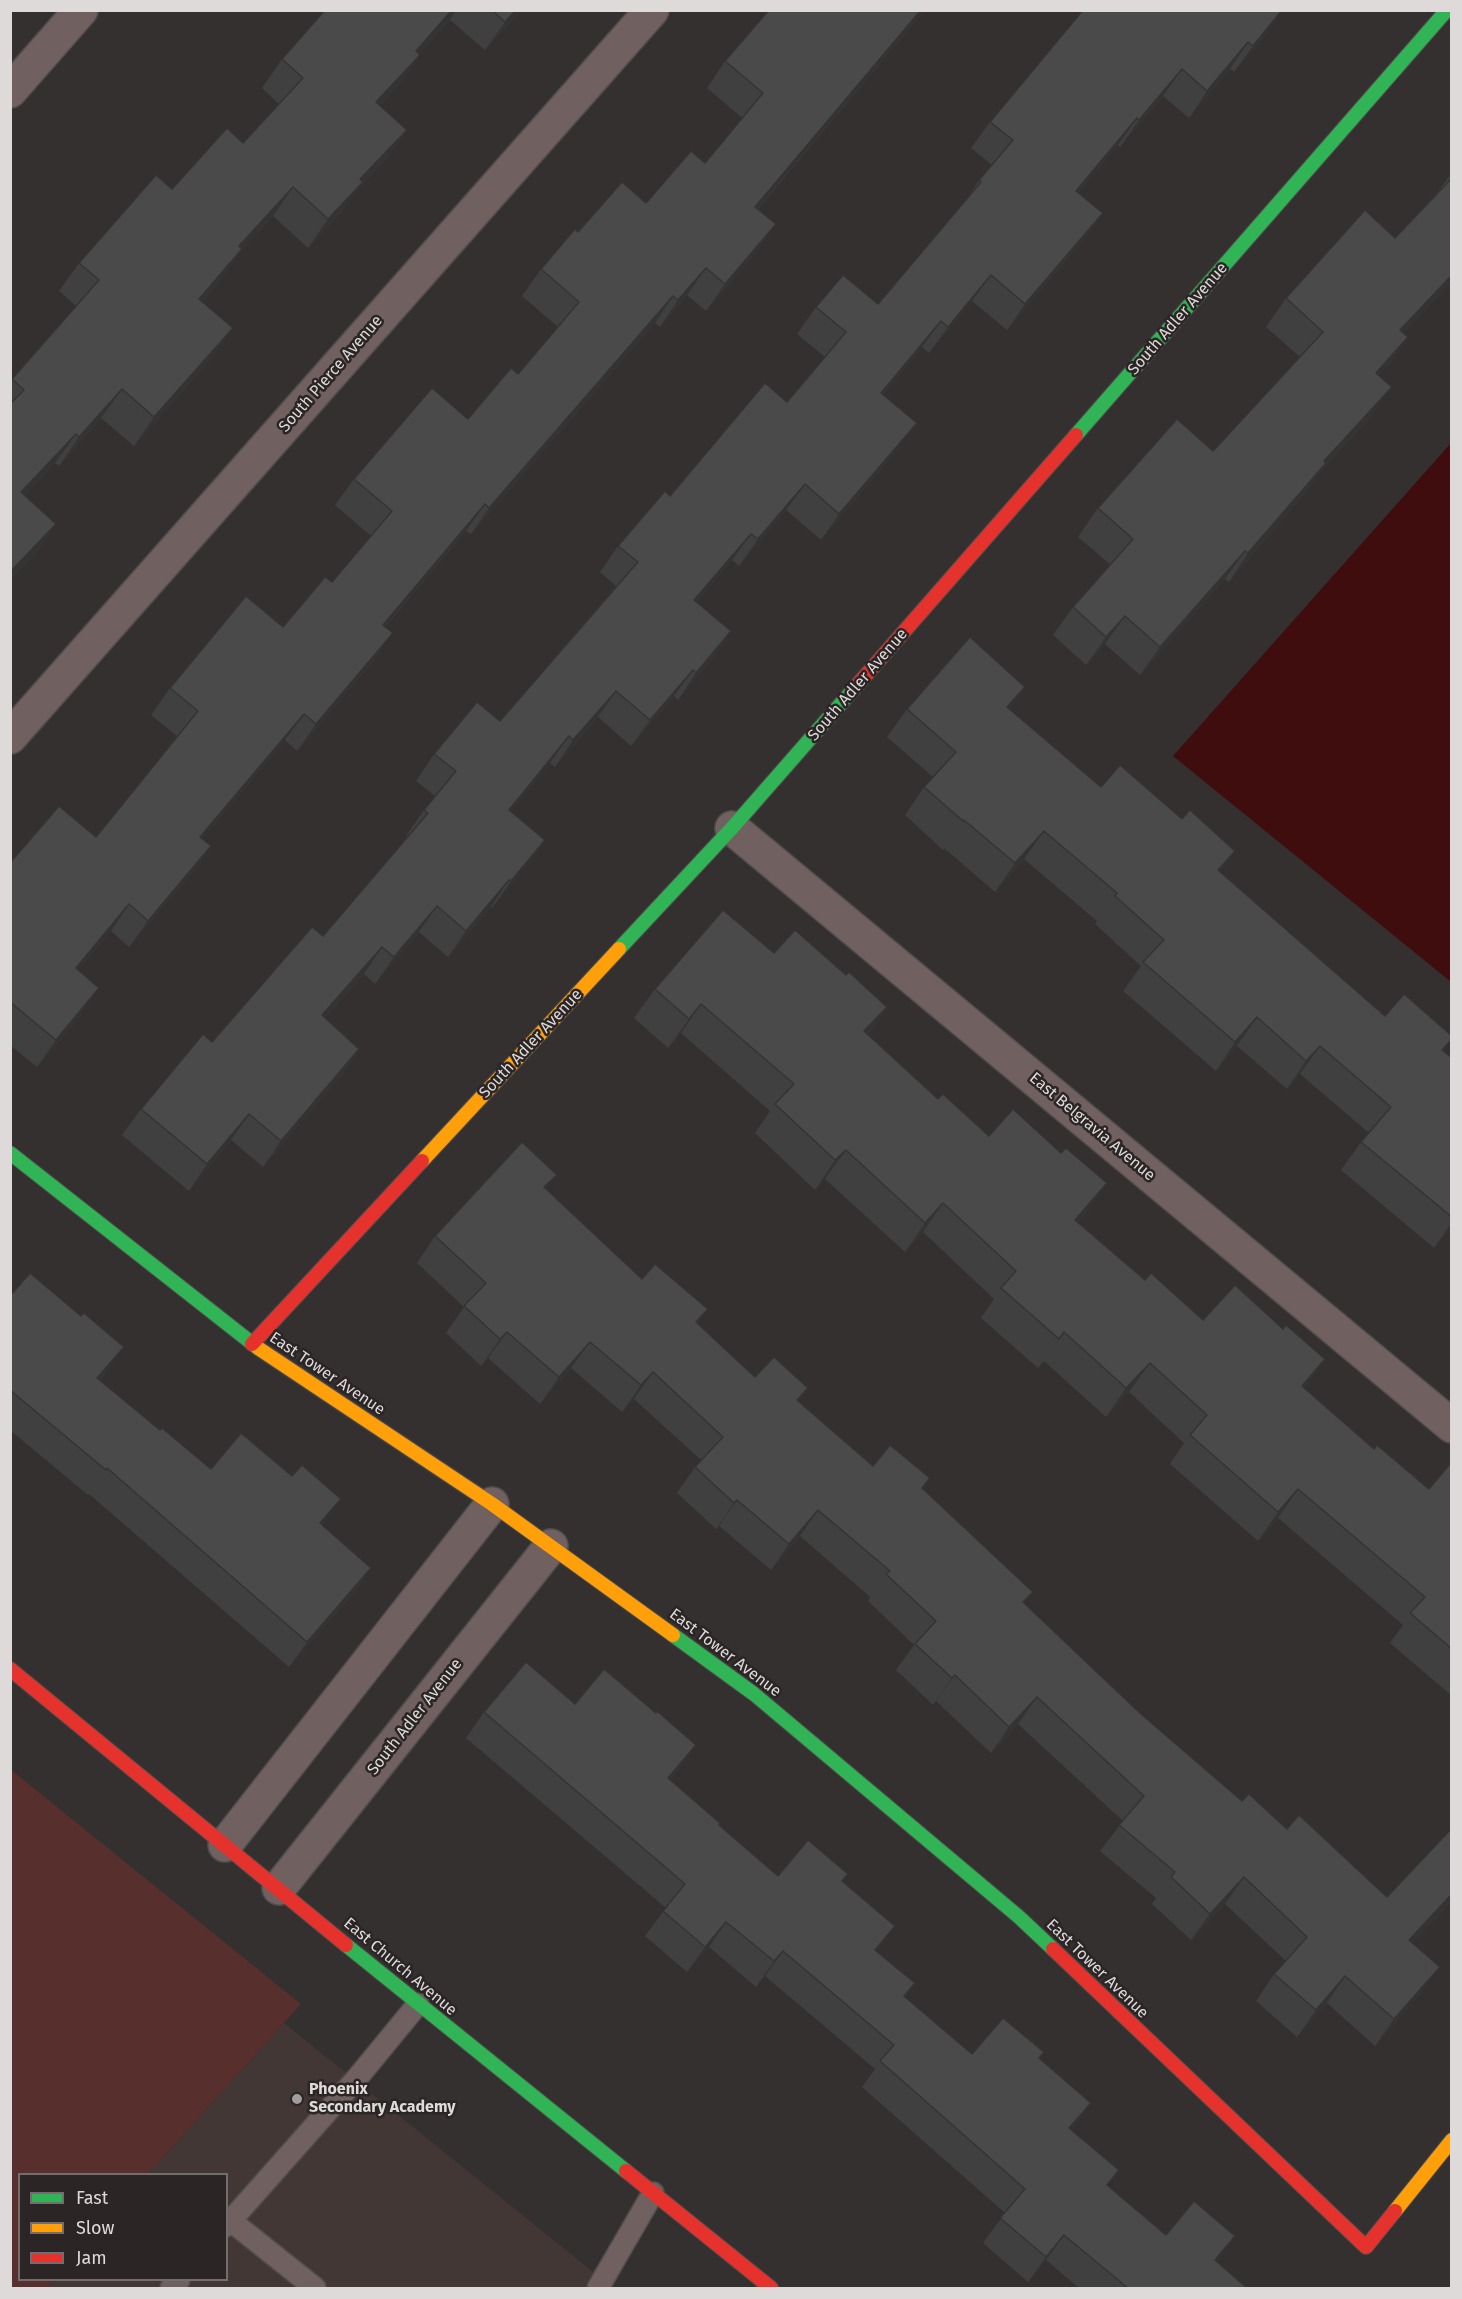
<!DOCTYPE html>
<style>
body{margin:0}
#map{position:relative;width:1462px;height:2299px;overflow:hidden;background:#343030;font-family:"Fira Sans",sans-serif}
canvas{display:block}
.frame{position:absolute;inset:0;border:12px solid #dedada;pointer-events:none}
.legend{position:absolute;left:18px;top:2173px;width:210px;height:108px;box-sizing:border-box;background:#2b2625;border:2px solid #736e6d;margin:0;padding:8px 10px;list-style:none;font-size:18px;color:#dedada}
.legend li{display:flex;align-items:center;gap:12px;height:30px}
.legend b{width:30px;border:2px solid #736e6d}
</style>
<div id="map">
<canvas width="1462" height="2299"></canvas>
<div class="frame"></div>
<ul class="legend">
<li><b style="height:8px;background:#30b455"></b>Fast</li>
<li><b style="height:8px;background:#ff9f0a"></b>Slow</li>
<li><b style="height:8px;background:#e5322d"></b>Jam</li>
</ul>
</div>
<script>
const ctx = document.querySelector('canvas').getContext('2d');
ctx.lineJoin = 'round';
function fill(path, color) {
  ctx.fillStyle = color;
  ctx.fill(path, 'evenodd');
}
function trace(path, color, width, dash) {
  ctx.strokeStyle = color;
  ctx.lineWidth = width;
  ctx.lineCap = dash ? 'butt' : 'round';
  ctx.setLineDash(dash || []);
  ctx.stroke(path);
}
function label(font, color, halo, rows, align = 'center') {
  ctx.font = font + ' "Fira Sans",sans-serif';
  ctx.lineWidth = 5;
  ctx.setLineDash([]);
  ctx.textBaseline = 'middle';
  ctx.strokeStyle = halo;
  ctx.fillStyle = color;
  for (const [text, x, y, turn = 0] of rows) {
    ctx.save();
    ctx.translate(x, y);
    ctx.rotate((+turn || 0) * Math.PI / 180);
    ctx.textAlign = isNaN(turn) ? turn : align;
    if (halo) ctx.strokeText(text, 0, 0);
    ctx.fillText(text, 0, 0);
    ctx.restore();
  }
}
fill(new Path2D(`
 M284 2023 613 2288H47L55 2280H226V2174H148Z`), '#433736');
fill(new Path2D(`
 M10 1769 301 2004 148 2174H20V2280H55L47 2288H11Z`), '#572f2d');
fill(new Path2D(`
 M1451 443V982L1173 756Z`), '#400d0f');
const lane = new Path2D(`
 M231 2221 315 2288
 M226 2226 358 2077 418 2004
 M171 2288 179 2280
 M598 2288 653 2193`);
const street = new Path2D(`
 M10 91 81 10
 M10 737 652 10
 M732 828 1452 1426
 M225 1845 492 1504
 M279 1888 551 1546`);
const fast = new Path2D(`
 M1076 435 1447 10
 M619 949 732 828 852 691
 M10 1153 258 1348
 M673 1635 754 1694 1019 1917 1053 1949
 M346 1945 626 2171`);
const slow = new Path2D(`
 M422 1161 619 949
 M258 1348 492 1504 673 1635
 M1395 2211 1452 2140`);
const jam = new Path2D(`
 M852 691 1076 435
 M252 1344 422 1161
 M10 1669 346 1945
 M1053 1949 1366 2247 1395 2211
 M626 2171 771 2288`);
trace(lane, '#4e4c4c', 24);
trace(street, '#4e4c4c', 36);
trace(fast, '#4e4c4c', 16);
trace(slow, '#4e4c4c', 16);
trace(jam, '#4e4c4c', 16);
trace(lane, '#70605f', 21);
trace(street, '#70605f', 33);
trace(fast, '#30b455', 14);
trace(slow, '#ff9f0a', 14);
trace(jam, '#e5322d', 14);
fill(new Path2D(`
 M325 10H522L485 50 450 20 419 54 420 55 400 84 380 105 407 130 387 158 357 190 343 210 308 248 273 216 242 249 222 278 202 302 213 357 134 446 101 418 59 466 55 463 25 495 56 524 36 553 10 579V381L76 306 59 291 79 263 172 189 243 143 279 104 262 88 282 59Z
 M769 10H925L758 209 776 224 757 251 706 311 687 295 660 327 655 323 471 534 466 531 385 627 374 660 297 751 285 740 202 839 211 846 192 873 129 947 111 931 78 970 81 1015 37 1067 10 1045V863L96 837 177 736 151 715 170 688 283 627 332 582 371 536 335 505 354 479 468 419 518 374 558 327 522 296 541 269 578 232 646 203 705 163 742 118 707 88 725 61Z
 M1268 32 1234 72 1230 69 1189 118 1163 96 1120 147 1118 145 1078 193 1103 213 1084 239 1007 330 972 301 929 353 922 347 883 394 898 449 821 540 786 510 739 566 732 560 697 602 731 631 713 658 678 700 674 696 631 746 598 717 555 767 550 763 510 812 545 840 526 866 492 908 491 907 448 957 419 932 375 984 364 974 325 1018 359 1049 341 1076 263 1167 231 1140 189 1191 122 1135 141 1109 212 1042 323 936 407 837 406 836 424 810 435 796 416 781 434 754 500 721 616 586 600 572 618 546 670 496 787 402 825 357 797 334 816 307 878 304 966 200 979 180 992 165 971 148 990 122Z
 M1452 173V282L1404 333 1408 337 1388 365 1379 375 1372 416 1319 473 1307 491 1229 582 1225 579 1140 675 1105 644 1086 665 1053 635 1073 607 1111 565 1078 537 1098 508 1213 451 1300 357 1266 327 1286 298 1395 238 1435 195Z
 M1025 687 1009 709 1101 787 1182 819 1235 851 1220 872 1385 1016 1452 1039 1443 1051 1452 1058V1227L1434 1248 1341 1170 1361 1142 1369 1133 1300 1074 1287 1089 1237 1046 1216 1071 1123 991 1141 966 1095 924 1097 921 1024 859 995 892 944 848 943 850 905 815 924 787 933 777 887 737 907 709Z
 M774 953 846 975 887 1007 868 1034 938 1099 989 1136 1087 1212 1078 1222 1145 1280 1304 1388 1374 1449 1429 1489 1452 1465V1696L1390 1643 1403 1625 1278 1518 1258 1541 1170 1464 1184 1443 1129 1392 1106 1417 1044 1361 1038 1368 981 1318 994 1299 923 1232 905 1252 825 1179 815 1190 755 1133 770 1111 681 1033 668 1048 634 1018 655 989Z
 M546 1189 642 1279 708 1309 697 1323 755 1377 798 1402 873 1466 930 1478 923 1488 1024 1604 1141 1714 1242 1801 1287 1829 1387 1897 1452 1828V1901L1412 1943 1421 1993 1375 2046 1327 2003 1297 2037 1256 2001 1274 1974 1286 1961 1225 1904 1191 1940 1152 1904 1156 1898 1100 1851 1123 1821 1018 1724 991 1753 936 1701 933 1705 896 1670 914 1645 868 1601 870 1597 800 1536 771 1570 719 1526 716 1529 677 1493 695 1467 701 1460 634 1399 622 1412 571 1368 540 1404 488 1358 481 1366 446 1333 464 1307 417 1263 435 1236Z
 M10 1296 106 1372 100 1380 160 1430 211 1469 322 1526 371 1568 354 1593 289 1667 89 1494 88 1495 10 1430Z
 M575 1704 679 1770 670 1780 719 1825 778 1876 848 1874 843 1881 877 1952 915 1983 905 1997 972 2054 1039 2058 1072 2130 1108 2186 1166 2235 1217 2262 1248 2289H1080L1046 2260 1028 2282 983 2243 1005 2213 862 2087 875 2069 765 1976 756 1987 709 1947 687 1972 645 1936 666 1908 466 1738 484 1712Z`), '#404040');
fill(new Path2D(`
 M452 10H456L450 20 396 80 416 51Z
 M516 10H522L485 50 505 22Z
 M921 10H925L737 233 755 207Z
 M1282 10 1268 32 1234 72 1253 46Z
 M1248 42 1230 69 1189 118 1207 91Z
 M420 55 400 84 356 130 376 102Z
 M1182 69 1163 96 1120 147 1139 120Z
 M1137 118 1118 145 1058 218 1076 191Z
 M407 130 387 158 357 190 343 210 308 248 328 219 360 179Z
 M293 187 273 216 218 275 239 246Z
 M1103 213 1084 239 1007 330 1025 304Z
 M776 224 757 251 706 311 725 284Z
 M242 249 222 278 179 328 199 299Z
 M706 268 687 295 660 327 678 300Z
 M991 275 972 301 929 353 948 327Z
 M1452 275V282L1381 358 1400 330Z
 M673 296 655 323 471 534 489 508Z
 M941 321 922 347 862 419 881 393Z
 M233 328 213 357 134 446 154 417Z
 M1408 337 1388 365 1356 401 1376 373Z
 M1392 387 1372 416 1319 473 1307 491 1229 582 1248 553 1324 461Z
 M122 389 101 418 59 466 79 437Z
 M917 423 898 449 821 540 839 514Z
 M76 434 55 463 10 511 21 492Z
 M805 484 786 510 739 566 758 539Z
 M485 504 466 531 364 651 383 625Z
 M56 524 36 553 10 579V572Z
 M751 534 732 560 676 627 694 600Z
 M1245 551 1225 579 1140 675 1160 647Z
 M1125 616 1105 644 1086 665 1106 637Z
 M731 631 713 658 678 700 696 673Z
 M393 633 374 660 297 751 316 724Z
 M693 670 674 696 631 746 650 720Z
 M1025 687 1005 715 1007 707Z
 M616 691 598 717 555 767 573 740Z
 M304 714 285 740 181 864 200 837Z
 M569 736 550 763 490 837 509 810Z
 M1044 831 1024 859 995 892 1015 863Z
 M545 840 526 866 492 908 511 881Z
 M211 846 192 873 129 947 148 921Z
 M1235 851 1215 879 1218 870Z
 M509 880 491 907 448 957 466 931Z
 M129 904 111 931 57 995 76 968Z
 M437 906 419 932 375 984 394 957Z
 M382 947 364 974 304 1042 322 1015Z
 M99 988 81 1015 37 1067 56 1040Z
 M701 1004 681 1033 668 1048 689 1019Z
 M887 1007 866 1036 864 1031Z
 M1257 1017 1237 1046 1216 1071 1235 1042Z
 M1320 1046 1300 1074 1287 1089 1306 1061Z
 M359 1049 341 1076 263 1167 281 1141Z
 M249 1114 231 1140 189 1191 207 1164Z
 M846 1150 825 1179 815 1190 835 1160Z
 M557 1175 538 1201 544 1187Z
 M1107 1183 1087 1212 1055 1249 1075 1220Z
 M943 1203 923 1232 905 1252 925 1223Z
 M1452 1222V1227L1434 1248Z
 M507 1332 488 1358 481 1366 500 1339Z
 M590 1342 571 1368 540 1404 559 1377Z
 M124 1347 106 1372 80 1403 97 1378Z
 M1325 1359 1304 1389 1302 1386Z
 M1150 1363 1129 1392 1106 1417 1126 1388Z
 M653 1372 634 1399 622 1412 641 1385Z
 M808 1388 789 1415 797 1400Z
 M1298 1489 1278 1518 1258 1541 1278 1512Z
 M341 1499 323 1525 302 1549 320 1523Z
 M737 1500 719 1526 716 1529 734 1503Z
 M818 1510 800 1536 771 1570 789 1544Z
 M371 1568 354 1593 289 1667 307 1642Z
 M955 1675 936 1701 933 1705 952 1678Z
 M1037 1697 1018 1724 991 1753 1009 1727Z
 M696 1745 679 1770 650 1804 668 1778Z
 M1244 1877 1225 1904 1191 1940 1210 1914Z
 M1452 1894V1901L1390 1966 1409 1940Z
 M726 1922 709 1947 687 1972 705 1947Z
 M895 1926 877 1951 875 1950Z
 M783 1951 765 1976 756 1987 774 1961Z
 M1440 1967 1421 1993 1375 2046 1394 2019Z
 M1345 1976 1327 2003 1297 2037 1316 2010Z
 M1091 2103 1074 2128 1052 2153 1069 2128Z
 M1064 2235 1046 2260 1028 2282 1046 2257Z
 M1235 2236 1217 2262 1215 2260Z`), '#343434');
const building = new Path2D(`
 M325 10H452L416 51 420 55 376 102 407 130 360 179 363 182 328 219 293 187 239 246 242 249 199 299 233 328 154 417 122 389 79 437 76 434 21 492 56 524 10 572V404L24 390 12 379 99 280 79 263 156 175 172 189 227 128 243 143 303 78 282 59Z
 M492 10H516L505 22Z
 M769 10H921L755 207 776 224 725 284 706 268 678 300 673 296 489 508 485 504 383 625 393 633 316 724 304 714 200 837 211 846 148 921 129 904 76 968 99 988 56 1040 10 1002V863L59 806 96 837 198 711 170 688 246 596 283 627 325 577 332 582 392 511 354 479 432 388 468 419 511 368 518 374 579 302 541 269 575 229 578 232 622 182 646 203 691 151 705 163 763 93 725 61Z
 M1083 10H1282L1253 46 1248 42 1207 91 1182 69 1139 120 1137 118 1076 191 1103 213 1025 304 991 275 948 327 941 321 881 393 917 423 839 514 805 484 758 539 751 534 694 600 731 631 696 673 693 670 650 720 616 691 573 740 569 736 509 810 545 840 511 881 509 880 466 931 437 906 394 957 382 947 322 1015 359 1049 281 1141 249 1114 207 1164 141 1109 203 1034 212 1042 312 927 323 936 428 813 424 810 456 771 434 754 477 702 500 721 638 562 618 546 665 491 670 496 765 383 787 402 846 332 816 307 843 275 878 304 981 182 979 180 1013 140 990 122Z
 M1452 178V275L1400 330 1408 337 1376 373 1392 387 1324 461 1326 463 1248 553 1245 551 1160 647 1125 616 1106 637 1073 607 1133 539 1098 508 1177 419 1213 451 1323 332 1286 298 1365 210 1395 238Z
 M970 637 1025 687 1007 707 1101 787 1120 765 1182 819 1190 810 1235 851 1218 870 1385 1016 1404 994 1452 1036V1039L1442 1050 1452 1058V1217L1361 1142 1391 1107 1320 1046 1306 1061 1257 1017 1235 1042 1143 962 1164 940 1115 896 1117 893 1044 831 1015 863 964 820 963 821 924 787 956 752 907 709Z
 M723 910 774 953 795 930 846 975 849 972 887 1007 864 1031 938 1099 943 1094 989 1136 1013 1109 1061 1153 1066 1148 1107 1183 1075 1220 1145 1280 1151 1273 1203 1320 1235 1285 1283 1329 1286 1325 1325 1359 1302 1386 1374 1449 1377 1445 1429 1489 1450 1464 1452 1465V1649L1410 1613 1425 1597 1298 1489 1278 1512 1190 1435 1207 1415 1150 1363 1126 1388 1064 1332 1059 1339 1001 1288 1016 1271 943 1203 925 1223 846 1150 835 1160 775 1104 794 1084 701 1004 689 1019 655 989Z
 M522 1142 557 1175 544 1187 642 1279 655 1264 708 1309 696 1322 755 1377 774 1357 808 1388 797 1400 873 1466 890 1445 930 1478 922 1488 1033 1592 1023 1602 1141 1714 1242 1801 1249 1794 1287 1829 1299 1815 1387 1897 1452 1828V1894L1409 1940 1440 1967 1394 2019 1345 1976 1316 2010 1274 1974 1307 1937 1244 1877 1210 1914 1171 1877 1175 1872 1119 1825 1144 1796 1037 1697 1009 1727 955 1675 952 1678 915 1644 936 1621 886 1574 890 1571 818 1510 789 1544 737 1500 734 1503 695 1467 723 1437 653 1372 641 1385 590 1342 559 1377 507 1332 500 1339 464 1306 486 1283 435 1236Z
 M30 1273 81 1316 84 1313 124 1347 97 1378 160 1430 162 1428 211 1469 241 1433 292 1476 302 1465 341 1499 320 1523 371 1568 307 1642 107 1468 106 1470 10 1390V1296Z
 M526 1662 575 1704 604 1669 656 1713 657 1711 696 1745 668 1778 720 1823 719 1825 778 1876 808 1840 848 1874 842 1881 895 1926 875 1950 915 1983 904 1996 972 2054 1003 2018 1044 2052 1039 2058 1091 2103 1069 2128 1119 2170 1107 2185 1166 2235 1194 2201 1235 2236 1215 2260 1248 2289H1129L1064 2235 1046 2257 1000 2218 1025 2189 880 2061 894 2045 783 1951 774 1961 726 1922 705 1947 663 1911 685 1884 484 1712Z`);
fill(building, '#4b4a4a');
trace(building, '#343434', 1.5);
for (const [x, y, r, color] of [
 [297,2099,6,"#a29e9e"]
]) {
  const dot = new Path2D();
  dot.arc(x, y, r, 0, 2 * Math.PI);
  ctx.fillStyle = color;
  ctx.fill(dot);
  trace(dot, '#2b2625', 2);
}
label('16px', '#dedada', '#2b2625', [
 ["South Adler Avenue",1178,319,-49],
 ["South Pierce Avenue",331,374,-49],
 ["South Adler Avenue",858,685,-49],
 ["South Adler Avenue",531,1044,-47],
 ["East Belgravia Avenue",1092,1127,40],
 ["East Tower Avenue",327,1374,34],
 ["East Tower Avenue",725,1653,37],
 ["South Adler Avenue",415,1717,-52],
 ["East Church Avenue",400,1967,40],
 ["East Tower Avenue",1097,1969,44]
]);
label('bold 16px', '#dedada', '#2b2625', [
 ["Phoenix",309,2090],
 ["Secondary Academy",309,2108]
], 'left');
</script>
